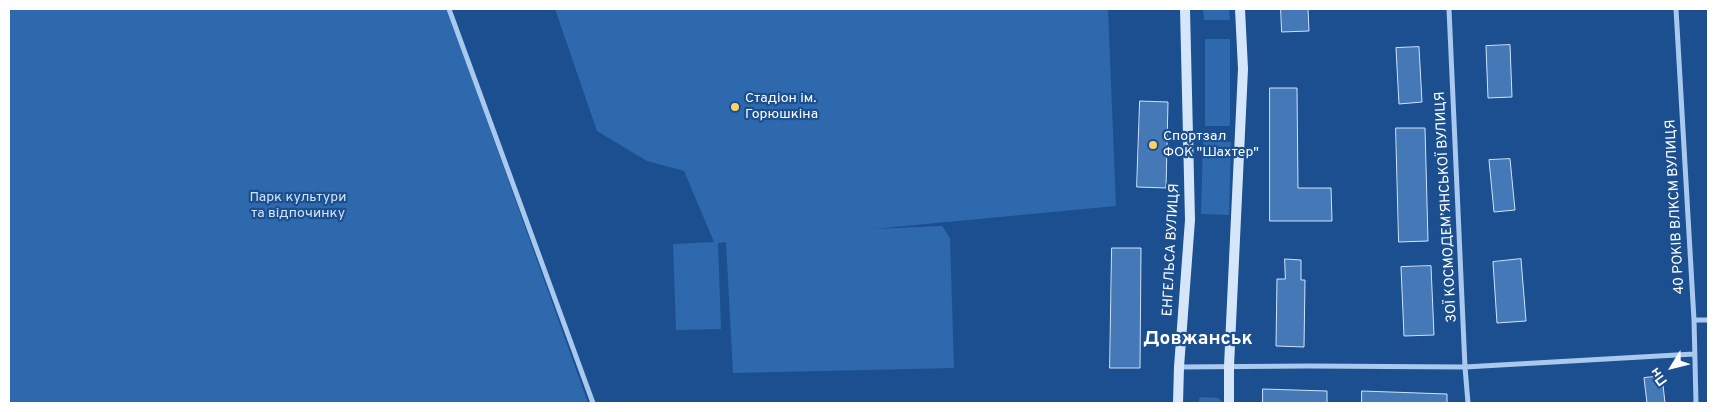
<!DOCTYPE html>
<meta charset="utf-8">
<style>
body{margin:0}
#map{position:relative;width:1717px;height:412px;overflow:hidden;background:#1b4f8f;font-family:Overpass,sans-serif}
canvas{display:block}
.frame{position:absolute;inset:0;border:10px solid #fff;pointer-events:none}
.north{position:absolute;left:1647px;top:342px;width:50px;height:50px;-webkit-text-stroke:4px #1b4f8f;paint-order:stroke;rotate:234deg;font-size:14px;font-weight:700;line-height:20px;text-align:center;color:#fff}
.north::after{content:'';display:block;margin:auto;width:18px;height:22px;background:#fff;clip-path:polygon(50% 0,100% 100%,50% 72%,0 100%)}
</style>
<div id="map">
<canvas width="1717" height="412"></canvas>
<div class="frame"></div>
<div class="north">Пн</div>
</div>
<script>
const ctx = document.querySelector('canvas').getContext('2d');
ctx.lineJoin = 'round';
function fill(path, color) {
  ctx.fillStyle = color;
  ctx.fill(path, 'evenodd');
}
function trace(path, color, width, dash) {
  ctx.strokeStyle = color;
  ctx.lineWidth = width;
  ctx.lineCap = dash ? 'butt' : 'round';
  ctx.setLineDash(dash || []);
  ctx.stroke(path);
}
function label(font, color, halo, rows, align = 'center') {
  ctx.font = font + ' Overpass,sans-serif';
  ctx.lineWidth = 4.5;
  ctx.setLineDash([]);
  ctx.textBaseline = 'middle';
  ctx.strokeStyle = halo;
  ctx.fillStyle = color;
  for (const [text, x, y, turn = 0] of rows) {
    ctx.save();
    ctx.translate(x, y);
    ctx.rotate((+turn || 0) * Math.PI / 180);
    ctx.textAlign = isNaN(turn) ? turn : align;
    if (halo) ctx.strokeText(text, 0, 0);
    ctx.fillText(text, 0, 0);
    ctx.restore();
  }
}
fill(new Path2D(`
 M9 9H447L588 403H9Z
 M555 9H1108L1116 206 873 229 942 226 950 238 954 368 733 373 726 242 718 243 721 329 676 330 673 244 714 242 684 171 647 161 597 131Z
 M1203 9H1229L1230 20H1204Z
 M1205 39H1230V126H1205Z
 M1203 141 1231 142 1229 215 1201 214Z
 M1200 397 1219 398 1222 403H1198Z`), '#2e69ad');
const building = new Path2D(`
 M1281 9H1308L1309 31 1282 32Z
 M1510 45 1512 97 1488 98 1486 46Z
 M1419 47 1422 102 1399 104 1396 48Z
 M1270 88H1297L1298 188H1331L1332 221H1270Z
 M1140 101 1168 102 1166 188 1137 187Z
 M1396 128H1425L1428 241 1399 242Z
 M1510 159 1515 210 1494 212 1489 160Z
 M1112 248H1141L1140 368H1110Z
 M1285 259 1301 260V280H1305L1304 347 1276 346 1277 279H1285Z
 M1521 259 1526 321 1497 323 1493 262Z
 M1431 266 1434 335 1404 336 1401 267Z
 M1662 376 1665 403H1647L1644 378Z
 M1263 389 1327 391V403H1263Z
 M1362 391 1447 394V403H1362Z`);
fill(building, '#4478b7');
trace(building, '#cfe3fa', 1);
trace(new Path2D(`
 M449 9 593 403
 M1449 9 1465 367 1468 403
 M1676 9 1694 320 1696 403
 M1694 320H1708
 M1179 367 1309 366 1465 367 1694 354`), '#a9c9ee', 5);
trace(new Path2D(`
 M1178 403 1179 367 1190 220 1185 9
 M1229 403V366L1243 69 1240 9`), '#d6e6fa', 10);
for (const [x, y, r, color] of [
 [735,107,5,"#ffd166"],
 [1153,145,5,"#ffd166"]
]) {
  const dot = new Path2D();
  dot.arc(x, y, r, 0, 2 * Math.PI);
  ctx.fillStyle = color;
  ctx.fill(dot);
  trace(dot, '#1b4f8f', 2);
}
label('14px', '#fff', '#1b4f8f', [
 ["Стадіон ім.",745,99],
 ["Горюшкіна",745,115],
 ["Спортзал",1163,137],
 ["ФОК \"Шахтер\"",1163,153]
], 'left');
label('14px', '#cfe3fa', '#1b4f8f', [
 ["Парк культури",298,198],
 ["та відпочинку",298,214]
]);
label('14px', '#fff', '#1b4f8f', [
 ["ЗОЇ КОСМОДЕМ’ЯНСЬКОЇ ВУЛИЦЯ",1447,207,-93],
 ["40 РОКІВ ВЛКСМ ВУЛИЦЯ",1676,207,-93],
 ["ЕНГЕЛЬСА ВУЛИЦЯ",1172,250,-87]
]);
label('bold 19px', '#fff', '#1b4f8f', [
 ["Довжанськ",1198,340]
]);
</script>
